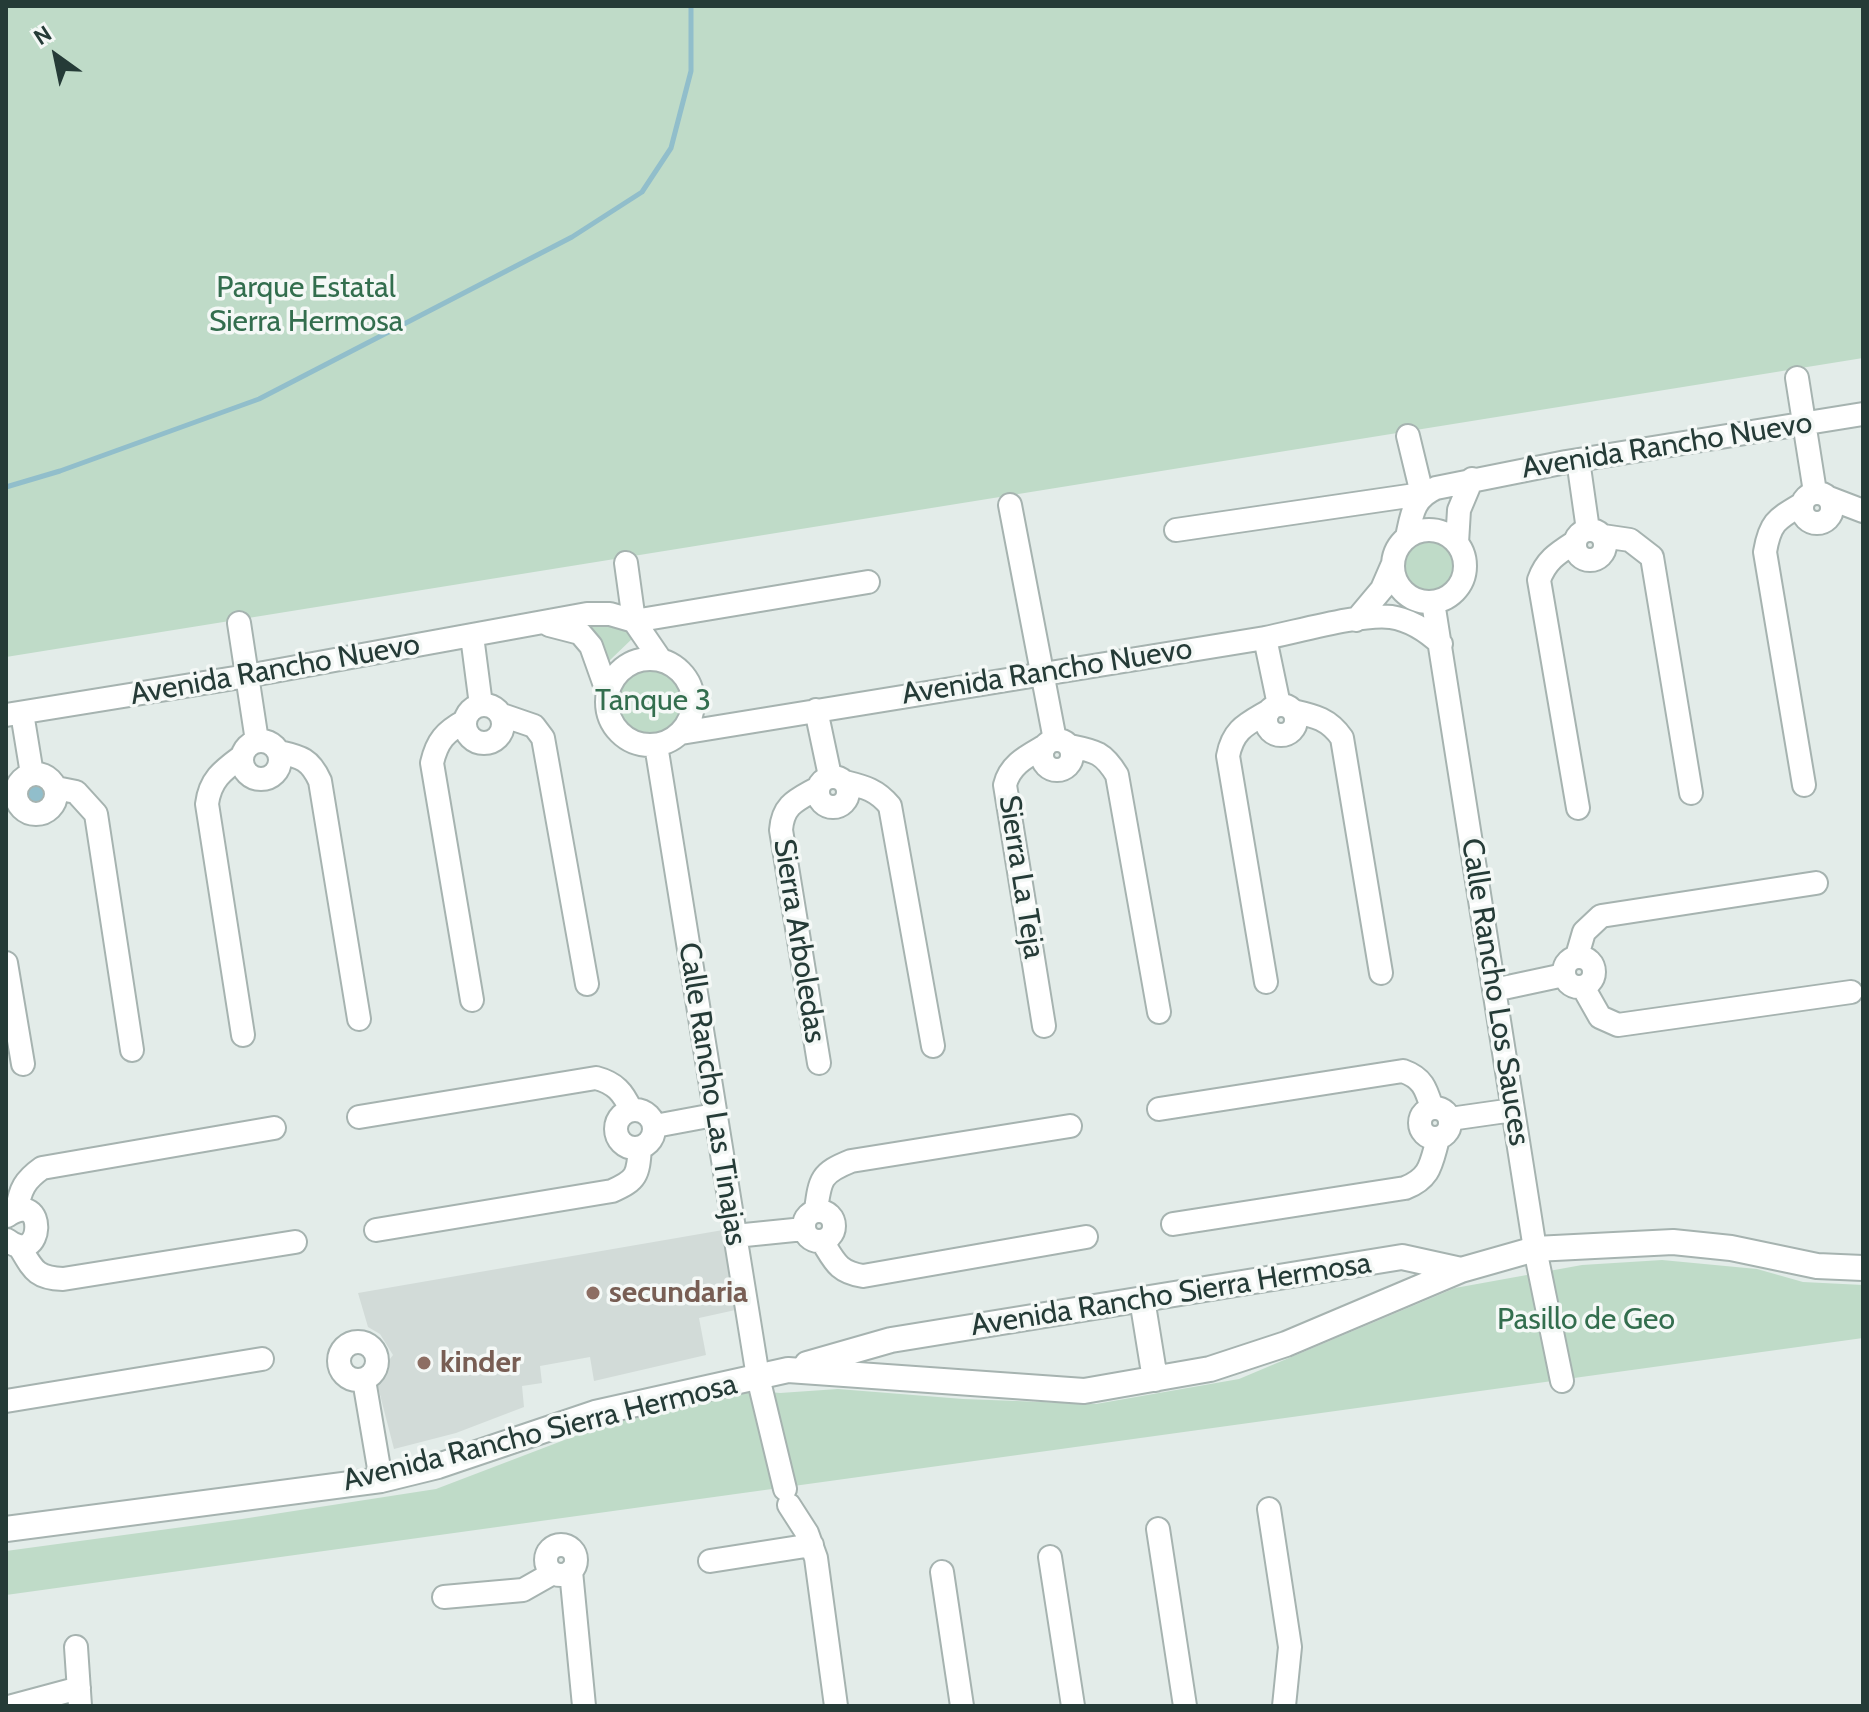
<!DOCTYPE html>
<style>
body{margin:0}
#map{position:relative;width:1869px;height:1712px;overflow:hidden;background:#e3ece9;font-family:Cabin,sans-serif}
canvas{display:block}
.frame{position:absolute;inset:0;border:8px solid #253b37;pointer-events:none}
.north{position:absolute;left:16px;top:16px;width:80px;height:80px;-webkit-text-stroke:6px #f4f8f6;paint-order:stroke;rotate:327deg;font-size:22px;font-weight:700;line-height:32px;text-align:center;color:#253b37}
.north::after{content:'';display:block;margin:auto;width:28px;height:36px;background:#253b37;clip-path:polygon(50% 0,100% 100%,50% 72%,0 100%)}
</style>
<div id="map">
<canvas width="1869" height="1712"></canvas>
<div class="frame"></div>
<div class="north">N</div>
</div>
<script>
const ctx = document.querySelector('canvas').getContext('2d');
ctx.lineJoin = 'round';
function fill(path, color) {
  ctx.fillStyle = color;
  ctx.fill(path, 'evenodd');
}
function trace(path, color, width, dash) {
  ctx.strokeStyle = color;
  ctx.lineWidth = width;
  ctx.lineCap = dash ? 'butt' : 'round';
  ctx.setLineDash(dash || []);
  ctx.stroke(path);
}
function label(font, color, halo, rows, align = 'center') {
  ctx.font = font + ' Cabin,sans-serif';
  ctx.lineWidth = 7;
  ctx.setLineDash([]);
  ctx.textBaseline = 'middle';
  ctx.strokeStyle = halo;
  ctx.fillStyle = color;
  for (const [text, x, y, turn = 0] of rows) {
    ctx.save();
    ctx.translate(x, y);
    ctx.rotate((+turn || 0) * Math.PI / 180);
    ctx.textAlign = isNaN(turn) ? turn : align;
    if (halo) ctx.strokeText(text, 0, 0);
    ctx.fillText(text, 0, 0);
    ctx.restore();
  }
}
fill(new Path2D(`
 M723 1230 740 1309 699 1318 706 1355 594 1381 590 1357 540 1366 542 1383 522 1386 524 1407 456 1433 394 1449 377 1383 383 1368 393 1355 380 1334 368 1327 358 1293Z`), '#d2dbd8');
fill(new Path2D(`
 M6 6H1863V358L6 657Z
 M1403 565a28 28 0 1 1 56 0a28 28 0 1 1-56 0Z
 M610 619 632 629 634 637 609 661C600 638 587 631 564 624Z
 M615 701a38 38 0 1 1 76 0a38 38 0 1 1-76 0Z
 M1662 1260 1757 1269 1803 1282 1863 1285V1338L6 1595V1551L242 1519 436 1489 588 1431 655 1410 748 1390 780 1393 838 1389 963 1399 1096 1404 1239 1379 1455 1288 1582 1265Z`), '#bfdbc8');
fill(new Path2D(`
 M23 794a11 11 0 1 1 22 0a11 11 0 1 1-22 0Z`), '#91becb');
trace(new Path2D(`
 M6 487 60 471 259 399 572 237 642 192 671 148 691 71V6`), '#91becb', 5);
const minor = new Path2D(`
 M1797 378 1815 492
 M1578 460 1588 530
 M1802 508a15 15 0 1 1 30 0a15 15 0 1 1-30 0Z
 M1829 498 1863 511
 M1802 504C1777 519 1770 522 1765 552L1804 785
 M1010 505 1055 740
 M1575 545a15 15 0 1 1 30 0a15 15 0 1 1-30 0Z
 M1393 566a36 36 0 1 1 72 0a36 36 0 1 1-72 0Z
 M1176 530 1422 494 1408 436
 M1603 536 1630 540 1652 557 1691 793
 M1407 537C1412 514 1413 498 1436 488L1566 462 1863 414
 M1575 542C1558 553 1546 560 1539 580L1578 808
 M1457 543 1459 510 1472 479
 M626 563 634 621 868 582
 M1433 602 1535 1249 1562 1381
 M1356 620 1382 589 1392 566
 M239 623 257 741
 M549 625 580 633 591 646 607 691
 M472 636 481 705
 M1265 638 1279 705
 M607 702a43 43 0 1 1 86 0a43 43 0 1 1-86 0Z
 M1266 720a15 15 0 1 1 30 0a15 15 0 1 1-30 0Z
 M465 724a19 19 0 1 1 38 0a19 19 0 1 1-38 0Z
 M816 710 830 776
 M1293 711C1315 716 1329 719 1342 738L1381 973
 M22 713 32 774
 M6 715 247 676 587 614H610L634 621 660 659
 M502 715 534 726 543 738 587 984
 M465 721C445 732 437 741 432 763L472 1000
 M681 733 1265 638C1296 632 1362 613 1391 617 1411 620 1427 631 1441 644
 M1042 755a15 15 0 1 1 30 0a15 15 0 1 1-30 0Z
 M242 760a19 19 0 1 1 38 0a19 19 0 1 1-38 0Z
 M656 745 758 1377 785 1489
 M1070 746C1095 751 1103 752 1117 775L1159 1012
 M279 752C301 757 310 759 320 781L359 1019
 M241 757C222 771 210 780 207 804L243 1035
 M16 794a20 20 0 1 1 40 0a20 20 0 1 1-40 0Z
 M818 792a15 15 0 1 1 30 0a15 15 0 1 1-30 0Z
 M845 782C865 787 877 790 890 806L933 1046
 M56 788 76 792 96 814 132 1050
 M818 788C797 800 783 804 781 830L819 1063
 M1577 956 1584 932 1601 916 1816 883
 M1564 972a15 15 0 1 1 30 0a15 15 0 1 1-30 0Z
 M6 963 23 1064
 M1266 982 1228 756C1233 729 1247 724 1269 711
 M1583 987 1600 1017 1618 1025 1851 992
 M1494 990 1564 975
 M1044 1026 1005 785C1010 764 1028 756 1045 746
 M1420 1123a15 15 0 1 1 30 0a15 15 0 1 1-30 0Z
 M1159 1109 1403 1071C1423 1078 1426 1089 1432 1108
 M616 1129a19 19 0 1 1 38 0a19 19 0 1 1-38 0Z
 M359 1117 596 1078C615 1083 623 1092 631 1110
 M1450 1119 1513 1110
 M655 1126 714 1115
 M17 1210C20 1189 25 1180 42 1168L274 1128
 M816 1210C820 1179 821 1173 851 1161L1070 1126
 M804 1226a15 15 0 1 1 30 0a15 15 0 1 1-30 0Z
 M7 1216C48 1187 44 1269 7 1240
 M1173 1224 1405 1188C1431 1178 1431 1163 1438 1139
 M376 1230 612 1191C637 1180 638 1175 640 1148
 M735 1236 804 1229
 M822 1241C835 1262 838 1272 863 1276L1086 1237
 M19 1246C33 1269 35 1278 63 1279L295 1242
 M339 1361a19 19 0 1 1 38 0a19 19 0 1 1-38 0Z
 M364 1380 381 1480
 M6 1401 262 1359
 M789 1505 807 1533 816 1558 836 1706
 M1269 1509 1290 1647 1284 1706
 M1158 1529 1185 1706
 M546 1560a15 15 0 1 1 30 0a15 15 0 1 1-30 0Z
 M1050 1557 1073 1706
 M710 1561 812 1545
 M571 1571 584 1706
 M942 1572 962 1706
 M444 1597 523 1590 553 1573
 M76 1647 80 1706
 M12 1706 79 1688`);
const tertiary = new Path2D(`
 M1142 1299 1155 1379
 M807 1364 891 1340 1402 1257 1461 1270
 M6 1529 381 1480 438 1466 595 1413 788 1370 1084 1391 1210 1369 1286 1344 1461 1270 1535 1249 1673 1242 1731 1248 1817 1266 1863 1268`);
trace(minor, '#a6b3b0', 26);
trace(tertiary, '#a6b3b0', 28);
trace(minor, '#fff', 22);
trace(tertiary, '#fff', 24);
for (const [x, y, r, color] of [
 [593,1293,8,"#8d6e63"],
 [424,1363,8,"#8d6e63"]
]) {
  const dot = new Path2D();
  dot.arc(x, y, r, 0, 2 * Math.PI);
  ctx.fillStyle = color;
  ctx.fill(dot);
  trace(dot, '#f4f8f6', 3);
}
label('30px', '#336e4e', '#f4f8f6', [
 ["Parque Estatal",306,288],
 ["Sierra Hermosa",306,322],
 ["Tanque 3",653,701],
 ["Pasillo de Geo",1586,1320]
]);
label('30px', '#253b37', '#f4f8f6', [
 ["Avenida Rancho Nuevo",1667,446,-9],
 ["Avenida Rancho Nuevo",275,670,-10],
 ["Avenida Rancho Nuevo",1047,672,-9],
 ["Sierra La Teja",1021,877,81],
 ["Sierra Arboledas",799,941,81],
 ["Calle Rancho Los Sauces",1495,992,81],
 ["Calle Rancho Las Tinajas",712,1094,81],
 ["Avenida Rancho Sierra Hermosa",1171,1295,-9],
 ["Avenida Rancho Sierra Hermosa",540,1433,-14]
]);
label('bold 30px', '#785e54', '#f4f8f6', [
 ["secundaria",609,1293],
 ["kinder",440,1363]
], 'left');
</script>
